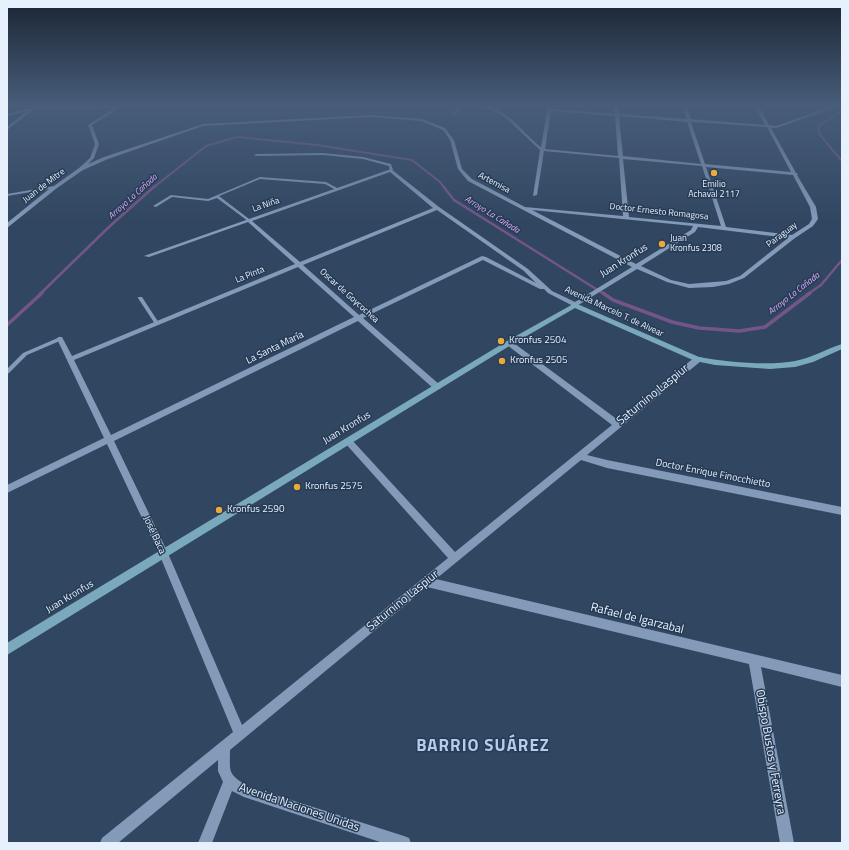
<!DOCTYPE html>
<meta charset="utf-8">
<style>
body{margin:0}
#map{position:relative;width:849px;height:850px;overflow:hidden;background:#314660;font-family:"Titillium Web",sans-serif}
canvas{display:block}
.frame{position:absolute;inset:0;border:8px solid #e7f1fe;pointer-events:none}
</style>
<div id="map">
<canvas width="849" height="850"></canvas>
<div class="frame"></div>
</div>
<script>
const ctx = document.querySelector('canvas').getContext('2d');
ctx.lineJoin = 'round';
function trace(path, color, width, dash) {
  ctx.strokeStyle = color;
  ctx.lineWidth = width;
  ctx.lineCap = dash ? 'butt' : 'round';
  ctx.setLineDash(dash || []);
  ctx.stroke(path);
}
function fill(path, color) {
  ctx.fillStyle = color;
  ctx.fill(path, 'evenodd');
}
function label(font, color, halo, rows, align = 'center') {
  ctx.font = font + ' "Titillium Web",sans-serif';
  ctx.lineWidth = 3;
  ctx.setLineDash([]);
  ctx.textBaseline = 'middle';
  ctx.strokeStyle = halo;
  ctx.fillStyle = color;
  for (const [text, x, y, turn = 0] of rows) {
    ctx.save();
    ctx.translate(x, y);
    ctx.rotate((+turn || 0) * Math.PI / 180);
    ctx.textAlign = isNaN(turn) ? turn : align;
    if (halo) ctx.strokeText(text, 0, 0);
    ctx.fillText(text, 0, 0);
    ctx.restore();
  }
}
trace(new Path2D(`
 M842 111 818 126 820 135 842 161
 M154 187 206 146 237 137 317 145 412 160 440 182 444 187`), '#745588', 2);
trace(new Path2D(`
 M443 186 454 200 604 294
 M40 294 110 226 155 186
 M808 294 821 285 842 260`), '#745588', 2.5);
trace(new Path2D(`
 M603 293 613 300 672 322 699 328 739 331 765 327 810 293
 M7 325 42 293`), '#745588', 3.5);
fill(new Path2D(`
 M323 153 363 157 391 164 393 170 390 171 389 166 363 159 323 155 256 156 254 155 256 154Z
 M260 177 326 182 339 189 336 190 325 184 260 179 219 196 249 219 250 220 248 221 217 198 208 201 172 197 156 207 153 206 171 195 208 199Z
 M138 297H142L159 323V324H155L138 298Z
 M60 337 62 338V340L27 355 9 373 7 374V369L23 353Z`), '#839bb9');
fill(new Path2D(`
 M132 105H140L120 108 92 125 99 144 94 158 88 164 104 157 203 124 371 115 422 119 445 128 454 140 462 169 472 179 525 207 623 216 619 158 544 151 537 195 533 196 540 150 506 118 492 110 477 106 476 105C507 105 520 131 541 147L548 105H552L551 109 615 114 614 105H618L619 114 687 119 682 105H686L691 119 765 125 754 105H758L769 125 776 126 835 105H839L838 106 777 128H771L796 173 798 174 797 175 816 207 818 219 813 226 795 238 744 278 729 284 713 287 689 288 667 282 637 269 575 307 548 293 544 289H540L483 260 363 318 440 385 441 387 440 389H434L358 321 114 441 167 551 242 725 448 558 345 443 344 441 345 439H351L455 552 612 425 507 345 506 343 507 341H511L618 420 695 357H701L702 359 701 361 587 455 607 460 842 507V515L607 468 581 460 436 579 842 675V687L761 667 794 843H780L749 664 427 587 230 750C230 772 227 773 247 786L404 836 409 838 411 843H383L244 797 232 791 212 843H198L223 782 218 771V760L118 843H100L102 838 233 732 160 556 107 444 7 493V485L104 438 57 339 58 337H62L72 356 295 264 248 222 149 257 144 256 391 169 439 207 528 269 552 291 575 302 632 267 468 181 458 169 450 140 443 130 421 121 371 117 203 126 108 159 83 170 57 188 7 228V223L49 189 7 196V194L54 186 79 168 90 158 95 144 88 125 115 108 33 109 32 107ZM551 111 615 116 618 156 545 149ZM619 116 687 122 701 164 623 156ZM691 122 767 127 791 172 705 164ZM623 159 702 166 721 226 629 217ZM706 167 793 175 810 207 812 219 809 224 792 235 726 227ZM390 172 433 208 300 262 252 221ZM437 210 524 271 536 283 486 257 482 256 359 315 303 265ZM532 210 693 226 691 230 636 264ZM698 227 788 238 740 276 726 281 689 284 671 280 641 266 695 232ZM298 267 354 317 111 435 74 360Z
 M459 105H463L454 116H452Z`), '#839bb9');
fill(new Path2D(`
 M35 105H39L7 130V127L27 111 7 116V114L31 108Z
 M575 303 699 357C727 362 768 366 795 361 812 358 826 349 842 344V349L813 362 795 367 770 369 715 365 695 361 575 308 511 345 7 655V643L507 341Z`), '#7aa9be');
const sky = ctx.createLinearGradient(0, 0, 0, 224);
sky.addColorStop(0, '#1b2635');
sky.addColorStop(0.47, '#485d7a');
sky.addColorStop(1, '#485d7a00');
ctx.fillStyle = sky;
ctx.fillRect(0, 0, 849, 224);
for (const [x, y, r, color] of [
 [714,173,4,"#eda83c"],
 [662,244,4,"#eda83c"],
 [501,341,4,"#eda83c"],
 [502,361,4,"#eda83c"],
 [297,487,4,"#eda83c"],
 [219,510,4,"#eda83c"]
]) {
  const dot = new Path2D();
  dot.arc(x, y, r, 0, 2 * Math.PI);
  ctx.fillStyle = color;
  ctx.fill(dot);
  trace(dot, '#263b55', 1.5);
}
label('9px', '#e7f1fe', '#263b55', [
 ["Artemisa",494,183,28],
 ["Juan de Mitre",44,186,-37],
 ["La Niña",266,205,-19],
 ["Doctor Ernesto Romagosa",659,212,6],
 ["Paraguay",782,235,-37],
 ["La Pinta",250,275,-22],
 ["Oscar de Goycochea",349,296,42],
 ["Avenida Marcelo T. de Alvear",614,312,25]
]);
label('9px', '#e7f1fe', '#263b55', [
 ["Emilio",714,185],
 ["Achaval 2117",714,195],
 ["Juan",670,239,"left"],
 ["Kronfus 2308",670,249,"left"]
]);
label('italic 9px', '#deaaf8', '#263b55', [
 ["Arroyo La Cañada",133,197,-42],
 ["Arroyo La Cañada",492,215,32],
 ["Arroyo La Cañada",794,294,-38]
]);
label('10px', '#e7f1fe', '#263b55', [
 ["Juan Kronfus",624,261,-32],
 ["La Santa María",275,348,-26],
 ["Juan Kronfus",347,428,-31],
 ["Doctor Enrique Finocchietto",713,474,11],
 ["José Baca",154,535,65],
 ["Juan Kronfus",70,597,-31]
]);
label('10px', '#e7f1fe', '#263b55', [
 ["Kronfus 2504",509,341],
 ["Kronfus 2505",510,361],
 ["Kronfus 2575",305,487],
 ["Kronfus 2590",227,510]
], 'left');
label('12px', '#e7f1fe', '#263b55', [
 ["Saturnino Laspiur",653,395,-39],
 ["Saturnino Laspiur",403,601,-39],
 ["Rafael de Igarzabal",637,619,14],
 ["Obispo Bustos y Ferreyra",770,752,80],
 ["Avenida Naciones Unidas",299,808,19]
]);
ctx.letterSpacing = '1px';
label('bold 17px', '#b4cded', '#263b55', [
 ["BARRIO SUÁREZ",483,747]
]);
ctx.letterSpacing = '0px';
</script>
